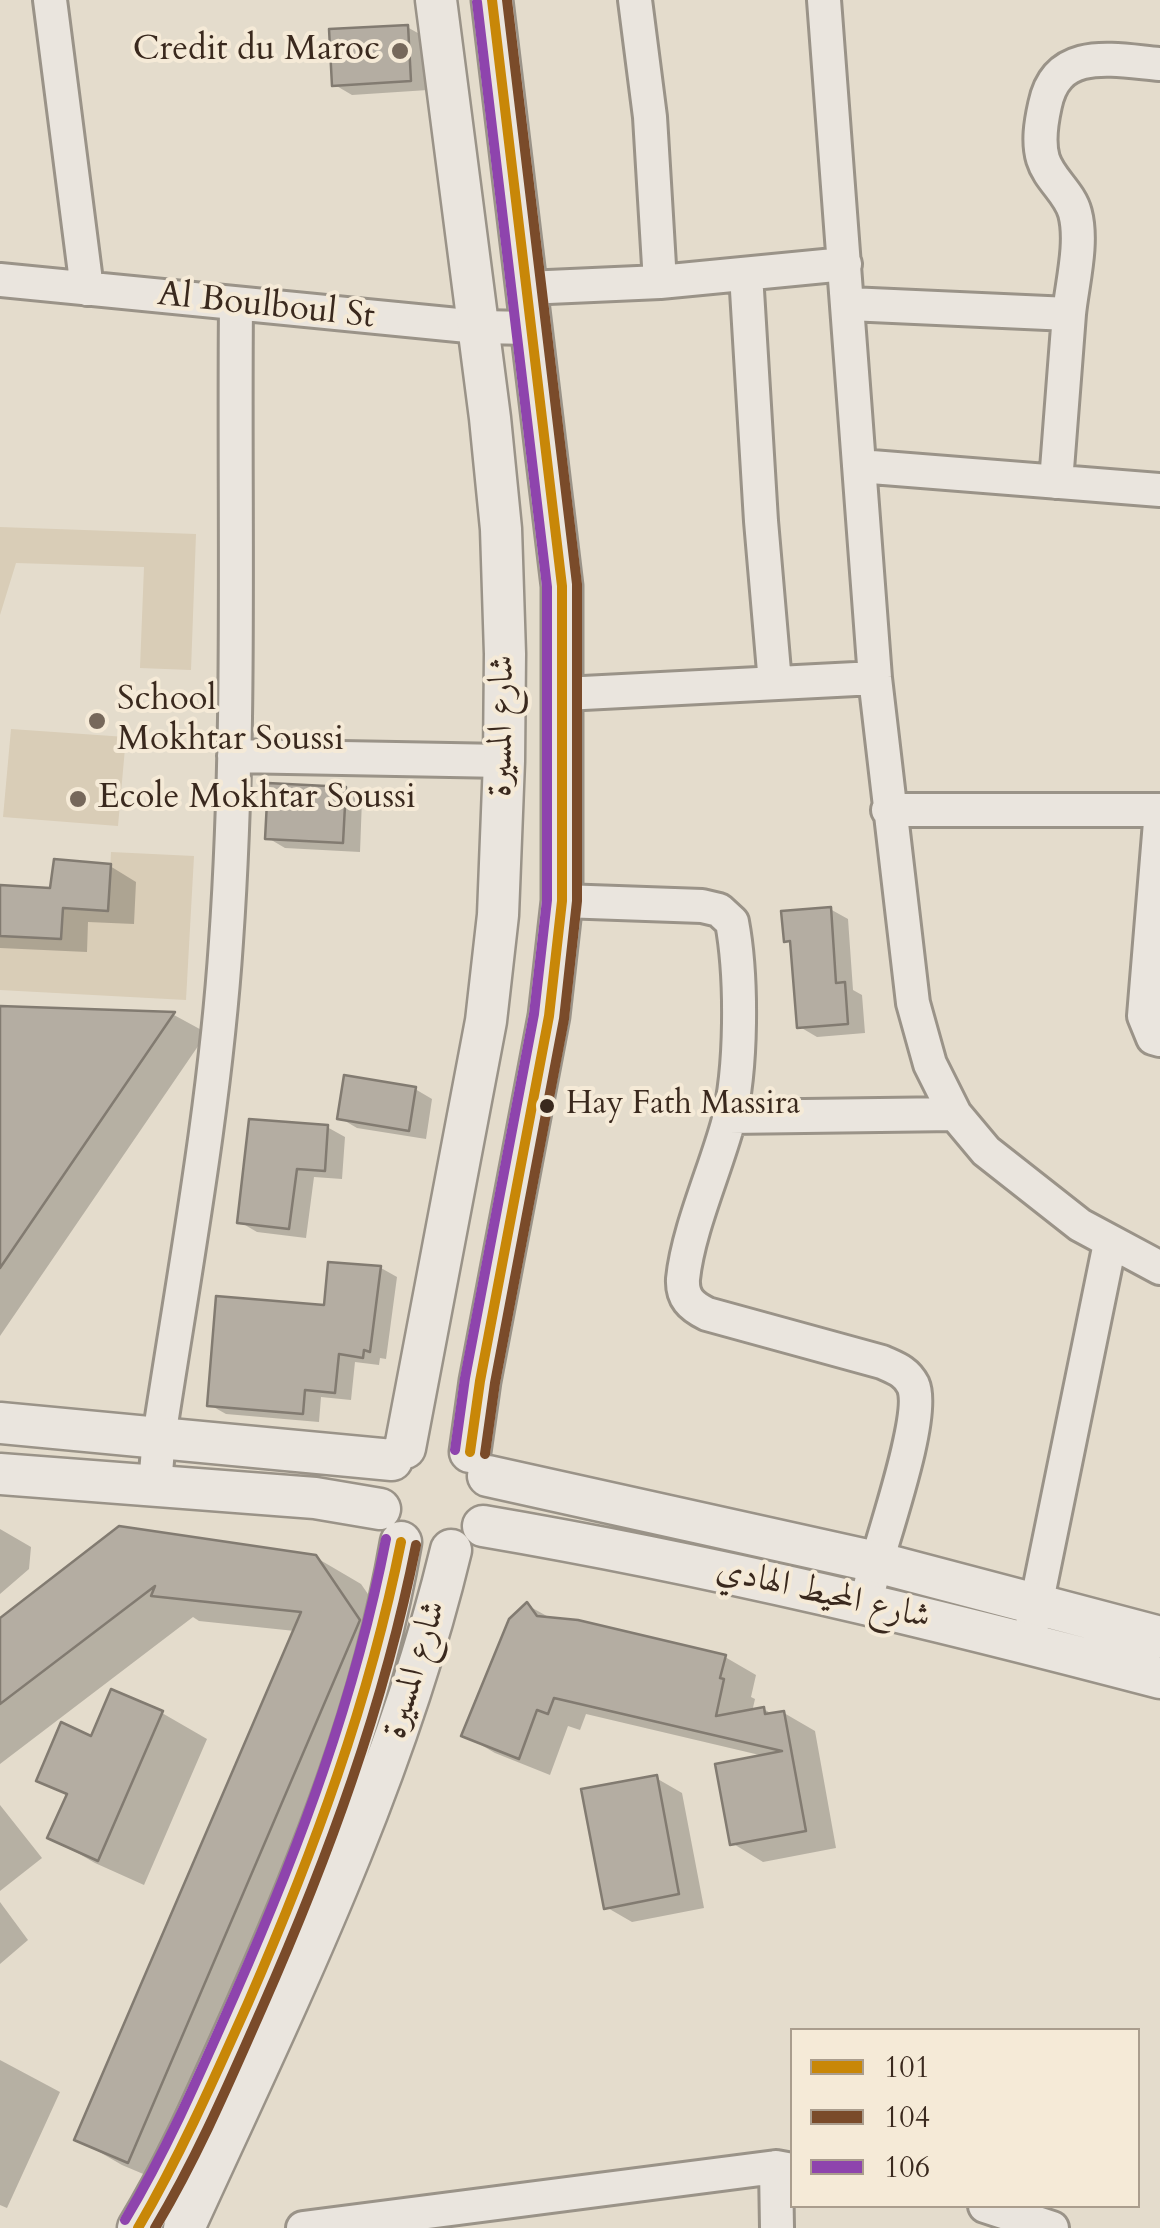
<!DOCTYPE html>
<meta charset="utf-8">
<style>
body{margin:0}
#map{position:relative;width:1160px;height:2228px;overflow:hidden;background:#e4dccc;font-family:Cardo,serif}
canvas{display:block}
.legend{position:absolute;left:790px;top:2028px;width:350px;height:180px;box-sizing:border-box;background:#f5ead7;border:2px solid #aa9d8d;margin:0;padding:12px 18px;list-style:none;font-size:30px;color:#3a291e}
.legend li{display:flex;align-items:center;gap:20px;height:50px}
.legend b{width:50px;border:2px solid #aa9d8d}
</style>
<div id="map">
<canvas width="1160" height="2228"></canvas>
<ul class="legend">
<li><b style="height:12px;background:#c88708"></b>101</li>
<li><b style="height:12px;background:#7a4b2a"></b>104</li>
<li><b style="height:12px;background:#8e44ad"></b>106</li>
</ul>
</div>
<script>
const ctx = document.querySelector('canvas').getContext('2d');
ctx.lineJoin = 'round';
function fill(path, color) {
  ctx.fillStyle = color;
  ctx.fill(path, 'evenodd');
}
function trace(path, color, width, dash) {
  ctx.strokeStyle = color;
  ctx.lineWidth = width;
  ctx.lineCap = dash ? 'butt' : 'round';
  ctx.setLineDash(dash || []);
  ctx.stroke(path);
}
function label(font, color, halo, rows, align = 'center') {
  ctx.font = font + ' Cardo,Amiri,serif';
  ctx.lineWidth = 8;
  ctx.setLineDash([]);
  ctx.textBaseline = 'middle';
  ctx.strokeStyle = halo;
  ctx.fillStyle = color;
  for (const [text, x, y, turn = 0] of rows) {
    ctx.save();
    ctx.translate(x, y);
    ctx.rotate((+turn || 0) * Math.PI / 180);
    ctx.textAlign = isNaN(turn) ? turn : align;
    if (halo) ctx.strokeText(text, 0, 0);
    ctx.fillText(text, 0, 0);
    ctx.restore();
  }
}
fill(new Path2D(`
 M0 527 196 534 191 670 140 668 144 567 16 563 0 615Z
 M11 729 126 737 118 826 3 817Z
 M111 852 194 856 186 1000 0 990V936L61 939 63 908 108 911Z`), '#d9cdb7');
fill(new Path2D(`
 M407 27 425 37 428 90 352 95 335 85Z
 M345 789 362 799 360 852 285 848 268 838Z
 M110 866 136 882 134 924 88 922 87 952 0 948V887L53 891Z
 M830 909 848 919 853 990 862 995 865 1033 817 1037 800 1027 792 944 786 940Z
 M0 1008 174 1015 207 1033 0 1336Z
 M415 1089 432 1099 426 1139 357 1128 340 1118Z
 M327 1127 345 1137 342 1179 314 1177 306 1238 257 1232 240 1222Z
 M381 1268 397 1277 386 1359 380 1358 379 1365 355 1362 351 1400 321 1397 319 1422 226 1414 210 1405 326 1307Z
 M119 1528 315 1557 361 1584 405 1647 174 2187 122 2165 77 2139 295 1631 199 1621 193 1617 0 1764V1621Z
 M0 1529 31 1547 29 1569 0 1594Z
 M527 1605 554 1620 725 1657 756 1675 751 1697 755 1699 752 1712 764 1709 773 1715 784 1713 815 1731 836 1848 763 1862 732 1843 768 1757 586 1714 580 1730 568 1726 550 1775 495 1753 464 1735Z
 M162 1713 207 1739 144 1885 95 1863 50 1837 68 1796 39 1780 93 1739Z
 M656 1778 682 1793 704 1908 632 1922 606 1907Z
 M0 1805 42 1858 0 1891Z
 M0 1902 28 1940 0 1964Z
 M0 2060 60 2092 7 2208 0 2205Z`), '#0003');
const building = new Path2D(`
 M408 25 411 81 332 86 329 29Z
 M268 783 346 787 343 843 265 839Z
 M54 859 111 864 108 911 63 908 61 939 0 936V885L50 888Z
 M831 907 836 983 845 982 848 1024 797 1028 790 941 784 942 781 911Z
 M0 1006 175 1012 0 1268Z
 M344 1075 416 1087 409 1131 337 1119Z
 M249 1119 328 1125 325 1171 297 1169 289 1229 237 1223Z
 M328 1262 381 1266 370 1352 364 1350 363 1358 339 1354 335 1393 305 1390 303 1414 207 1406 216 1296 324 1305Z
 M119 1526 316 1555 360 1620 128 2163 74 2140 301 1612 151 1596 155 1586 0 1704V1618Z
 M527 1602 537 1616 578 1620 726 1655 720 1678 724 1679 716 1716 764 1707 765 1714 784 1711 806 1831 730 1845 715 1764 782 1751 554 1698 548 1714 537 1710 519 1759 461 1736 509 1619Z
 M111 1689 163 1711 98 1861 47 1838 67 1794 36 1781 61 1722 91 1736Z
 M657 1775 679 1894 604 1909 581 1789Z`);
fill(building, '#b4ada2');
trace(building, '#827b71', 2.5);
const minor = new Path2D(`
 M50 0 87 289
 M635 0 650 117 660 282
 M824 0 875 678 913 1003 930 1064 955 1114 986 1151 1080 1225 1160 1268
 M746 274 761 521 775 683
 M0 280 478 327 532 328
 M526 288 660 282 845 264
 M849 304 1069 314 1056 482
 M1069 314C1072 284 1083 243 1075 213 1070 193 1049 179 1043 159 1038 142 1041 123 1045 105 1057 46 1113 60 1160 64
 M859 466 1160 490
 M564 694 875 678
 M234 756 504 761
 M888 810H1160
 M1160 822 1144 1016 1153 1038 1160 1040
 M562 901 702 906 719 910 732 922C742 976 742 1070 728 1123 715 1171 688 1230 683 1279 682 1298 691 1306 707 1314L882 1362C895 1368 906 1371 913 1385 927 1416 879 1547 870 1586
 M729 1117 955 1114
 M155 1485 159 1437C184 1273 215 1108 226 942 241 730 234 517 236 305
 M1032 1625 1110 1243
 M776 2167 777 2228
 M985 2206 1052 2228
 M303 2228 776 2167 792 2170`);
const tertiary = new Path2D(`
 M0 1423 392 1460
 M405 1448 486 1021 498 915 504 761 505 654 501 529 490 418 436 0
 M470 1452 480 1381 549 1016 562 901V586L492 0
 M0 1474 315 1498 380 1509
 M488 1476 876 1562 1160 1637
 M483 1526C712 1565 936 1619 1160 1678
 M138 2228C179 2161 210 2087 242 2016 310 1863 373 1707 401 1542
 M184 2228C285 2007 394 1787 451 1550`);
trace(minor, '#9a9388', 38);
trace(tertiary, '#9a9388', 45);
trace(minor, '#eae5de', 32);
trace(tertiary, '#eae5de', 40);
trace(new Path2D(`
 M470 1452 480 1381 549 1016 562 901V586L492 0
 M138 2228C180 2156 214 2079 248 2003 313 1853 369 1703 401 1542`), '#c88708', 10);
trace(new Path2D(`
 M485 1454 495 1383 564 1019 577 901V584L507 0
 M155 2228C197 2158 229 2083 262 2008 328 1858 384 1706 416 1545`), '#7a4b2a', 10);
trace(new Path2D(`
 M455 1450 465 1378 534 1014 547 900V587L477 2
 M125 2220C168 2148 201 2071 235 1994 300 1846 355 1698 386 1539`), '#8e44ad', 10);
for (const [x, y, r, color] of [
 [400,51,10,"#76685b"],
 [97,721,10,"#76685b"],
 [78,799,10,"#76685b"],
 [547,1106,9,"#3a291e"]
]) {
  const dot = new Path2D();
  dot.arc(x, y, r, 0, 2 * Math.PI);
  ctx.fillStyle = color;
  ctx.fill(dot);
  trace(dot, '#f5ead7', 4);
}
label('32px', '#3a291e', '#f5ead7', [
 ["Hay Fath Massira",566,1106]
], 'left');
label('35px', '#3a291e', '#f5ead7', [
 ["Credit du Maroc",380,51,"right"],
 ["School",117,701],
 ["Mokhtar Soussi",117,741],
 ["Ecole Mokhtar Soussi",98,799]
], 'left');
label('35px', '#3a291e', '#f5ead7', [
 ["Al Boulboul St",266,307,6],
 ["شارع المسيرة",503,726,-89],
 ["شارع المحيط الهادي",823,1595,13],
 ["شارع المسيرة",416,1670,-73]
]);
</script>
